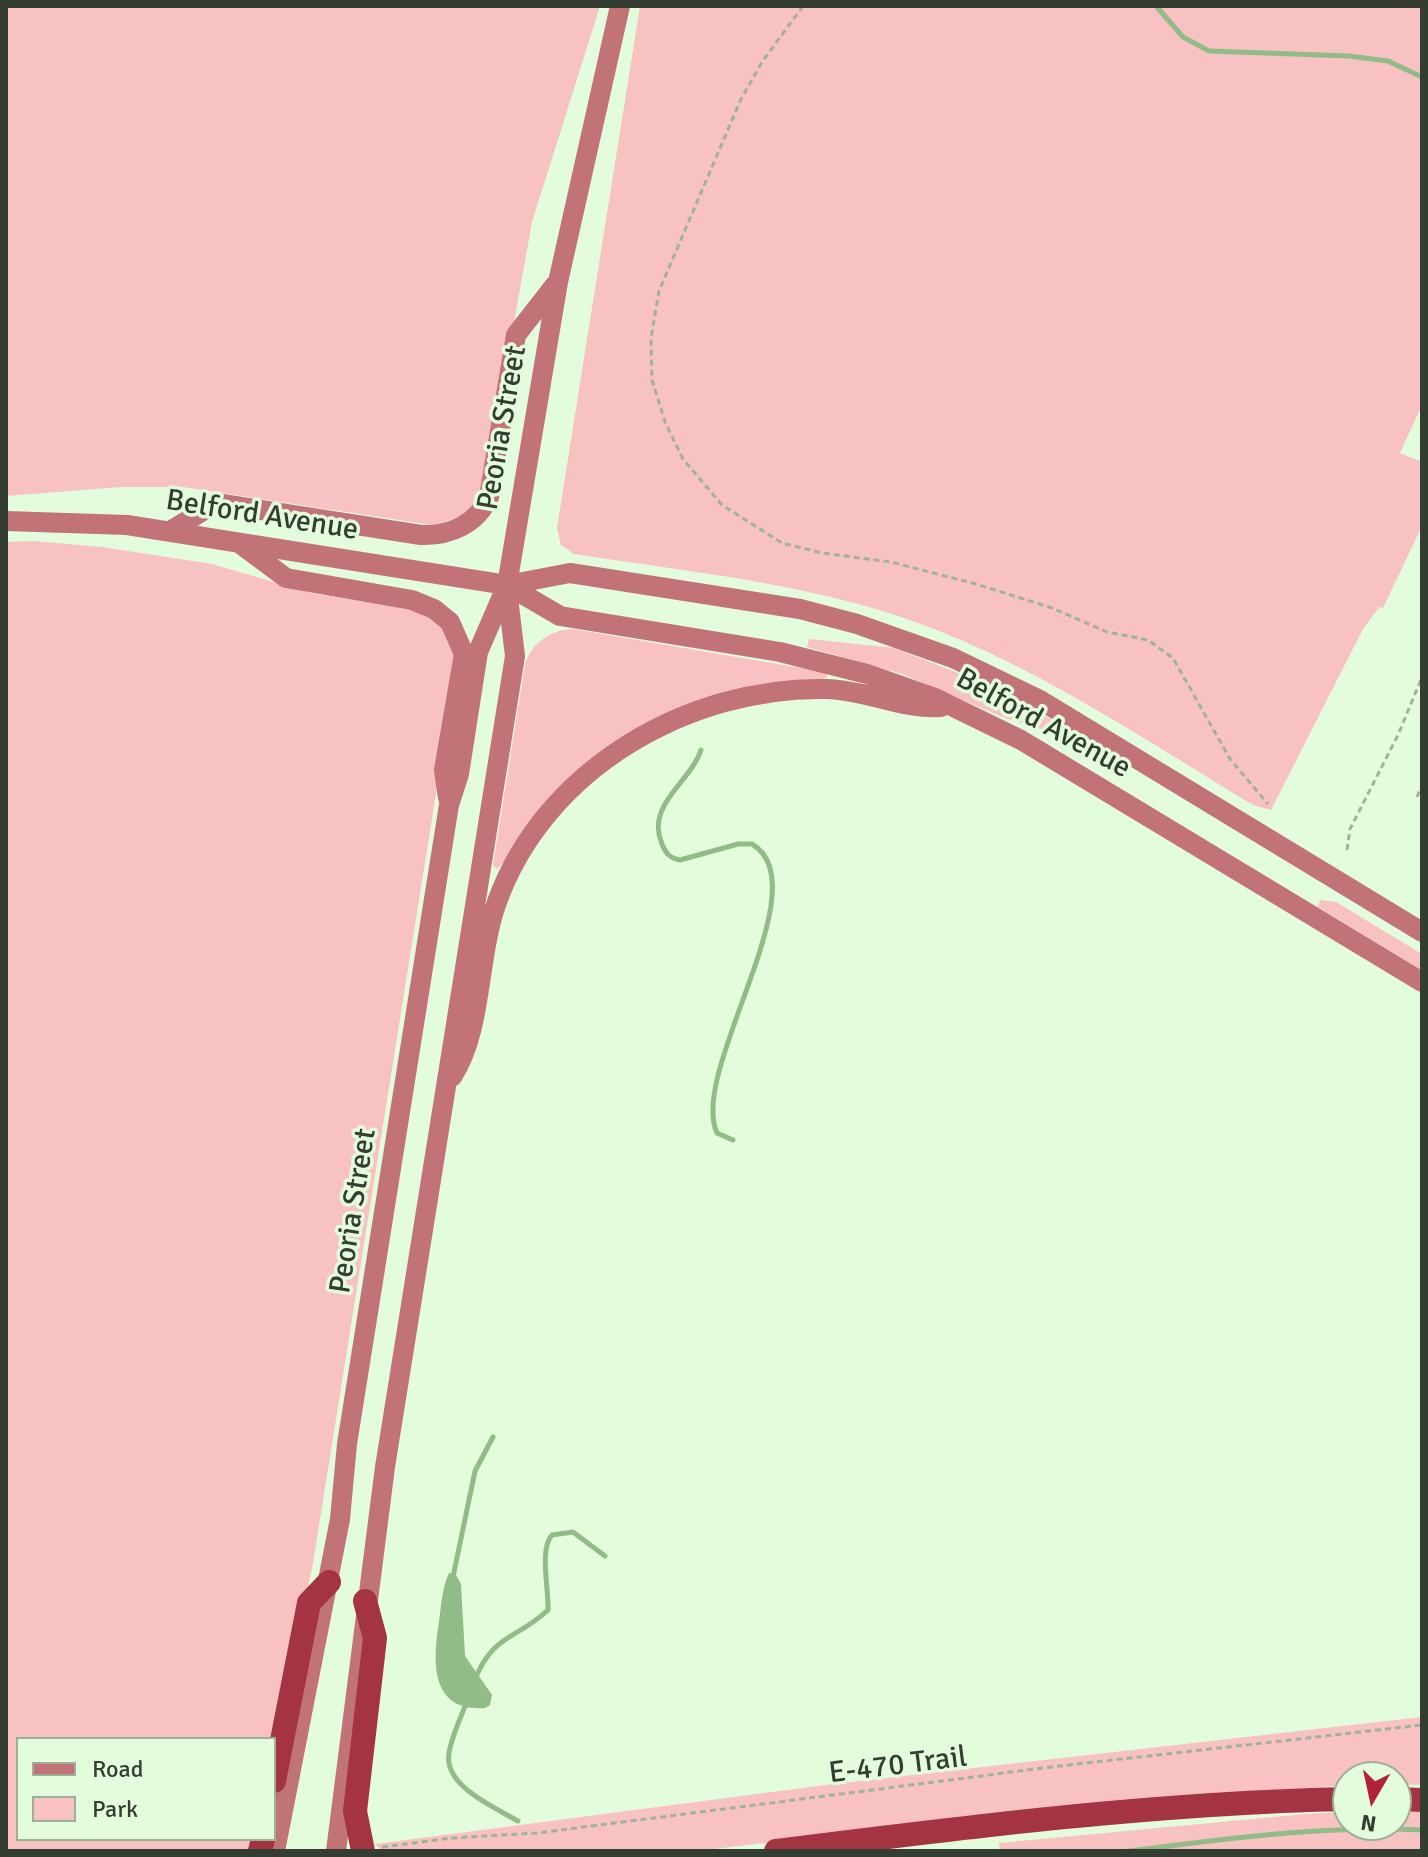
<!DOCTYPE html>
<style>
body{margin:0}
#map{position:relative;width:1428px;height:1857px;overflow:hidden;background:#e3fcdb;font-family:Signika,sans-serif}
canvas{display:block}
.frame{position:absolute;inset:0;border:8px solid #343d31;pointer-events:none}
.legend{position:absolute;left:16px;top:1737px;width:260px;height:104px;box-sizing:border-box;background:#e3fcdb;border:2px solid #9db097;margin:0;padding:10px 14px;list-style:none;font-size:24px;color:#343d31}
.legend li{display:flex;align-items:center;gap:16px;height:40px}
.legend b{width:40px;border:2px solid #9db097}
.north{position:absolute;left:1332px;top:1761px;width:80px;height:80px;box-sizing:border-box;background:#e3fcdb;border:2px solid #9db097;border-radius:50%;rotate:189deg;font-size:22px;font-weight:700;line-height:32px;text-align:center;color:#343d31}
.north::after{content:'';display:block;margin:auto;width:28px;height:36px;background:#b3203b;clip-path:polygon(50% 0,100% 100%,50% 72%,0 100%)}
</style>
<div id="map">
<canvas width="1428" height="1857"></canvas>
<div class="frame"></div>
<ul class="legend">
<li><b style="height:10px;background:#c27377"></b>Road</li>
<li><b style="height:22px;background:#f8c1c2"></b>Park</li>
</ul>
<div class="north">N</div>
</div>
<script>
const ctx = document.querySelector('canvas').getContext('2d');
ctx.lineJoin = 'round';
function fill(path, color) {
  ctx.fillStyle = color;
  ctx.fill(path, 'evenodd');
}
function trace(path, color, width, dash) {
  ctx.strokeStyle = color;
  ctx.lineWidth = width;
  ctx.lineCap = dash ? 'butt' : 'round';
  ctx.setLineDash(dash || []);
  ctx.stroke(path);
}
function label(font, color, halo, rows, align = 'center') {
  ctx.font = font + ' Signika,sans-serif';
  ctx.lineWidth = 7;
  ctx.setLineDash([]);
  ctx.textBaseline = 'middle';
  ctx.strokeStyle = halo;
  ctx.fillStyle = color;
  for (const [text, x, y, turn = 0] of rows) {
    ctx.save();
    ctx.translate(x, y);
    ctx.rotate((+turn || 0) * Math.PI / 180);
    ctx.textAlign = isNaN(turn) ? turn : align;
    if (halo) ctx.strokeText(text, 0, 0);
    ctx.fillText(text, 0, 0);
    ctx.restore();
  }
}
fill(new Path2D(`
 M6 6H600L532 222 485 483C471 512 464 518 432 525L183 487H121L6 496Z
 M640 6H1422V405L1400 453 1422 462V526L1383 608 1379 607 1363 629 1271 810 1253 805C1145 740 1038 667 918 623 809 583 689 572 574 554L561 545 557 528Z
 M34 541 102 547 212 564 311 593 409 609 433 617 449 634 457 662 313 1563 274 1756V1739H18V1839H258L255 1851H6V542Z
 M573 629 824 672 828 676 822 680 781 682 726 692 641 727 497 869 493 865 525 664C532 643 551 629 573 629Z
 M809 639 894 648 986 684 1070 730 1067 737 1002 717 905 675 807 647Z
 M1320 900 1336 902 1422 954V970L1318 907Z
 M1422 1717V1785L1396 1784V1777H1348V1785L1118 1801 697 1851H382L375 1844 833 1784Z
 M1396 1811 1422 1812V1851H1000L999 1843 1305 1814 1348 1812V1825H1396Z`), '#f8c1c2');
fill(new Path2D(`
 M449 1573 456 1575 461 1584 465 1656 492 1695 490 1705 485 1708C429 1712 433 1660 439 1622 441 1606 442 1588 449 1573Z`), '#92bc87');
trace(new Path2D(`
 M1156 6 1183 37 1209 51 1349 56 1388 61 1422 77
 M701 750C690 783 645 805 662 844 666 854 670 858 680 860L738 844H752C822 885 688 1071 717 1133L733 1140
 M453 1577 475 1471 493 1437
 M474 1682C492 1634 516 1640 548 1610 549 1589 539 1549 552 1535L573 1532 605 1556
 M468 1699C461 1717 452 1735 449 1753 443 1786 496 1808 518 1821
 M1129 1851C1227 1839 1323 1825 1422 1830`), '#92bc87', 5);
trace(new Path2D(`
 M803 6 762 62 741 99 659 291 651 338 652 380 665 422 683 459 722 505 782 543 822 553 891 562 976 584 1052 608 1107 632 1148 640 1173 658 1230 759 1268 804
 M1417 797 1422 785
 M1347 850 1350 829 1398 735 1422 677
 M382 1847 452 1838 537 1833 1051 1767 1422 1725`), '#a0b39a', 3, [6, 4]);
trace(new Path2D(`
 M6 521 127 525 507 585 570 573 800 609 857 624 953 658 1040 700 1422 932
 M170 531 216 503 421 535C450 536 477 524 489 497L516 335 555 285
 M239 543 286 578 412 600 434 609 450 622 464 654 444 770 448 798
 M507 585 560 616 780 652 867 674 935 698 1021 740 1422 982
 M452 1077C483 1030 477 956 497 902 545 768 690 686 827 689 866 690 904 710 941 707
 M275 1851 340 1519 347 1444 449 805 459 774 478 652 507 585 558 282 620 6
 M336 1851 385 1467 515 656 507 589`), '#c27377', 20);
trace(new Path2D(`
 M274 1781 309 1603 329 1582
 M1396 1799 1422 1800
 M260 1851 263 1839
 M363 1851 355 1811 375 1638 365 1601
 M776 1851C967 1827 1156 1803 1348 1799`), '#a43441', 24);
label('30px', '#343d31', '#e3fcdb', [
 ["Peoria Street",503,428,-80],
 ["Belford Avenue",262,516,9],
 ["Belford Avenue",1043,724,29],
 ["Peoria Street",354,1211,-81],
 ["E-470 Trail",898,1766,-7]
]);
</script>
